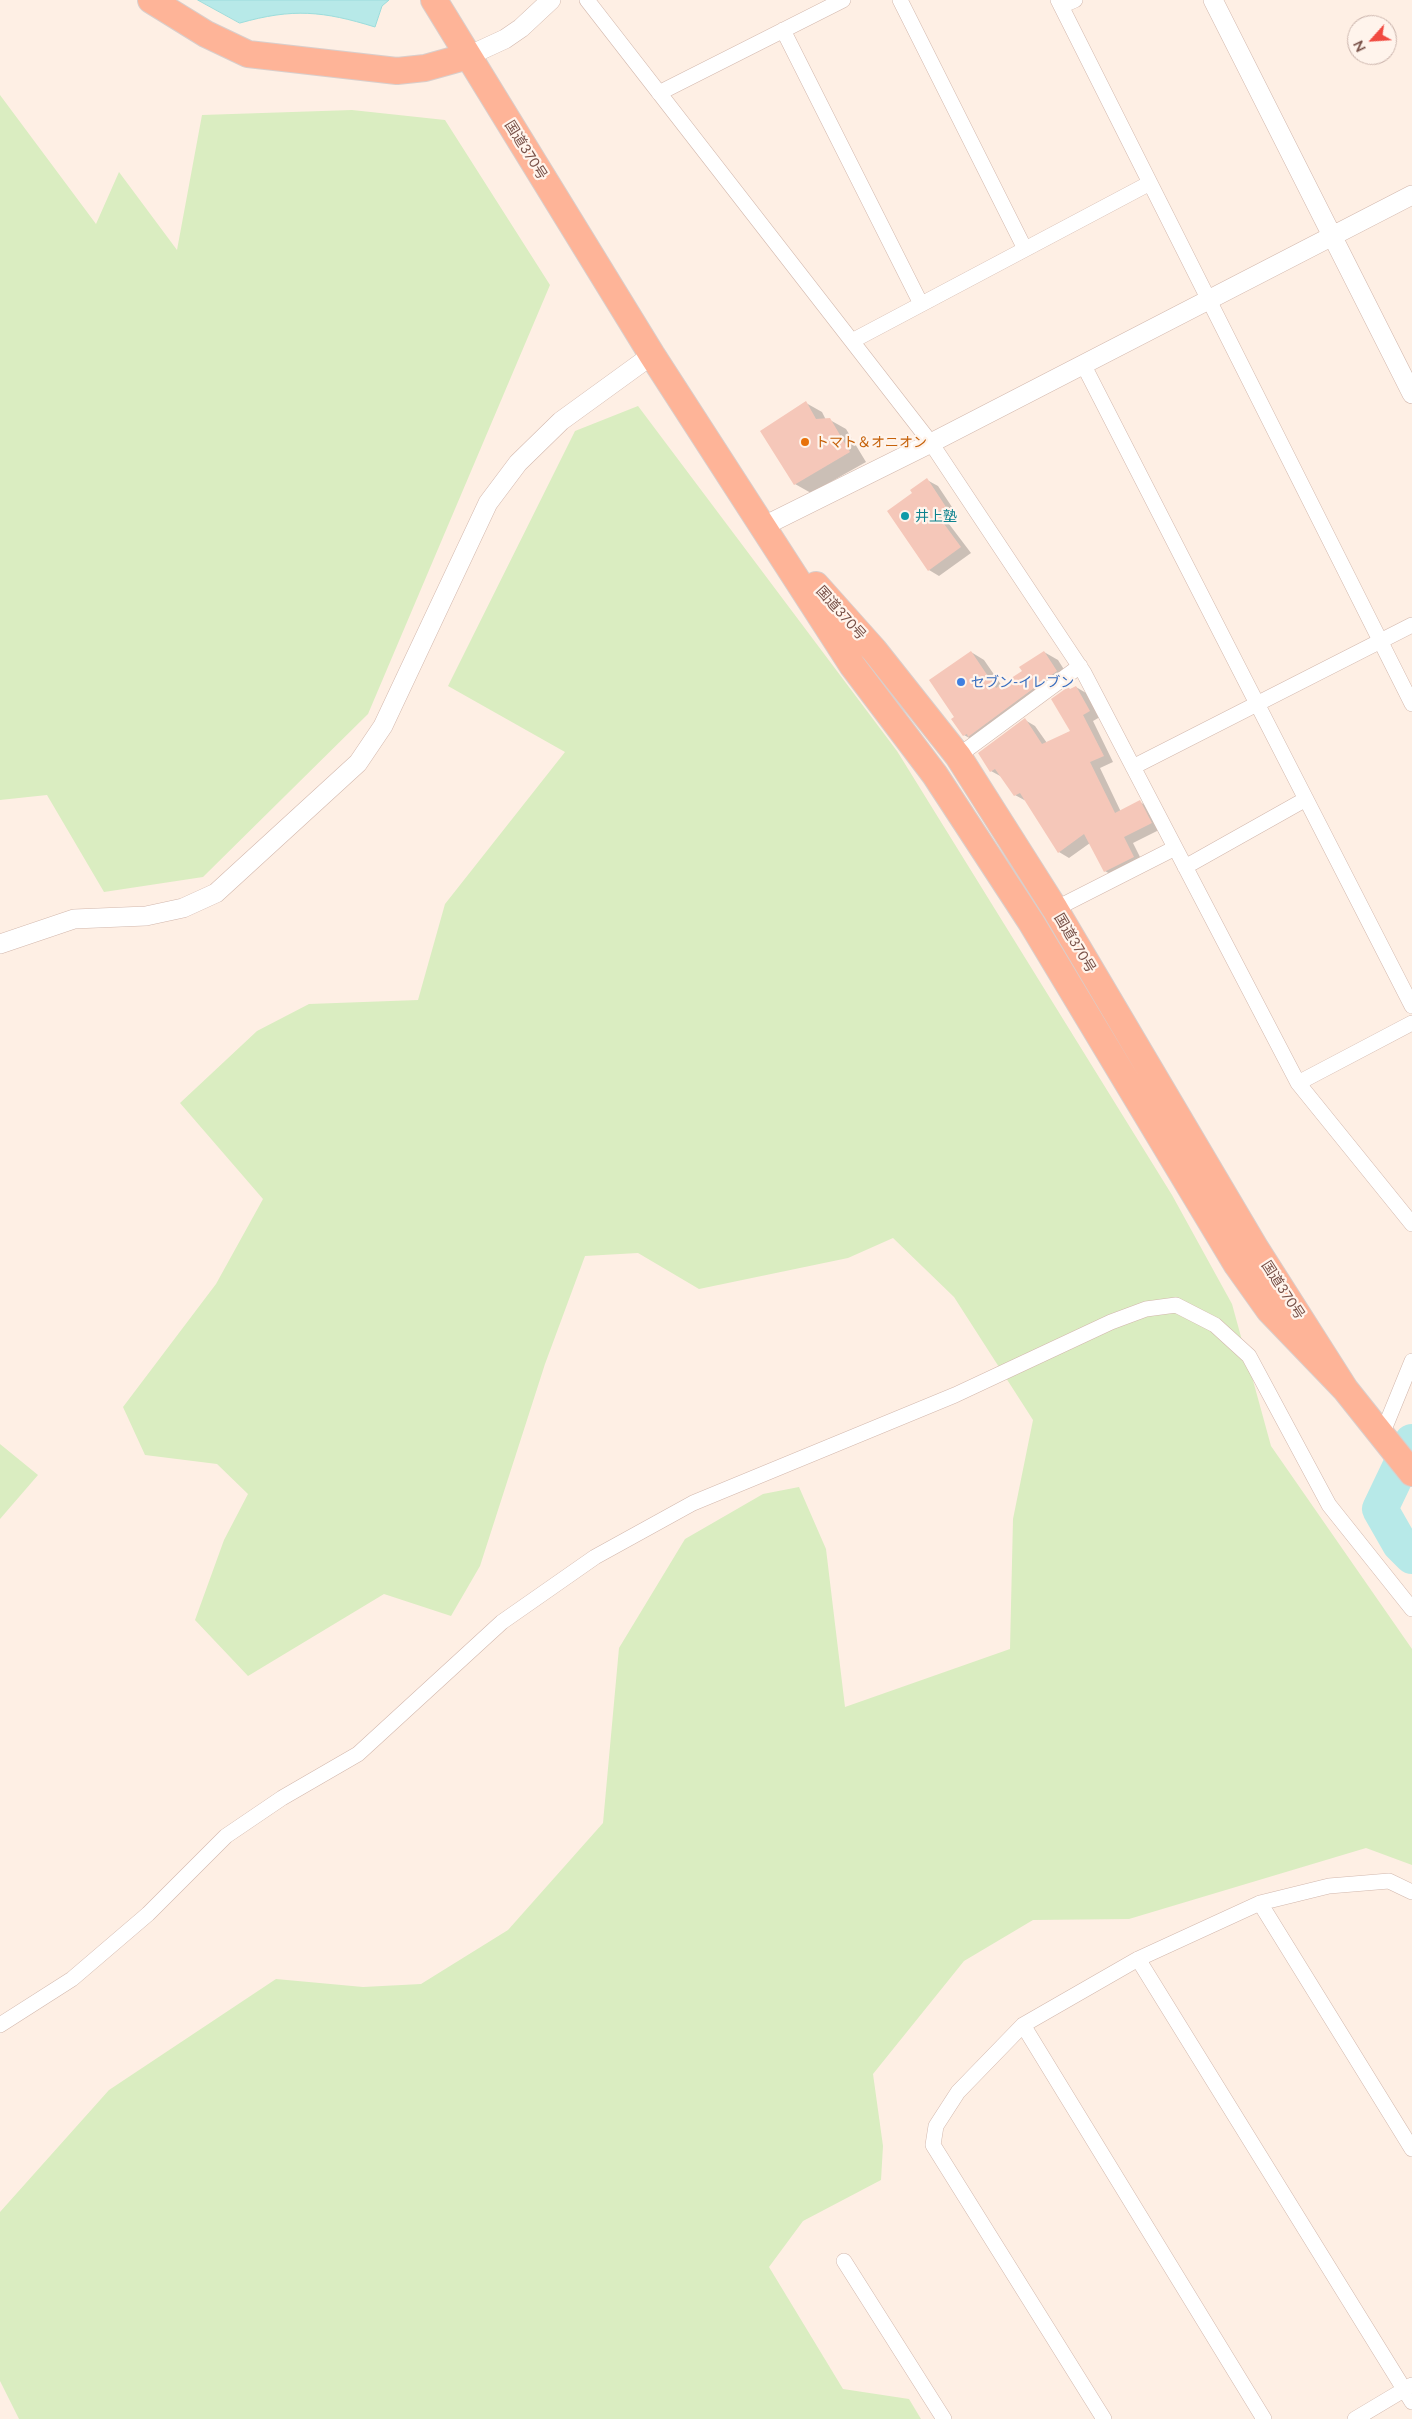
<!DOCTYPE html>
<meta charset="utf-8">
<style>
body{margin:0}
#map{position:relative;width:1412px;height:2419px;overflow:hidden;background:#feefe4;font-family:Lato,sans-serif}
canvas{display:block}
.north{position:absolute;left:1347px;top:15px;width:50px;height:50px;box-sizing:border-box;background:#fff4ec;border:1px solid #c9b2aa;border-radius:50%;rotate:244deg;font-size:14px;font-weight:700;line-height:20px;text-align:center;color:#785047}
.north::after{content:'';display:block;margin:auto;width:18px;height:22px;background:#f14a40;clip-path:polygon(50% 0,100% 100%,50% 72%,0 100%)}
</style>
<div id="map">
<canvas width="1412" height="2419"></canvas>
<div class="north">N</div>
</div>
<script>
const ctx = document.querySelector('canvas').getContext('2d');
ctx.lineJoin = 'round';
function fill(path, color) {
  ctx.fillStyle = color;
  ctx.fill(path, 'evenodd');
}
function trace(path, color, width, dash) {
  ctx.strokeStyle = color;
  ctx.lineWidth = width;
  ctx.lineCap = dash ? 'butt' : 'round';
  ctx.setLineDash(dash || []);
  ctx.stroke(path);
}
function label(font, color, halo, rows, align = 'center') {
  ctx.font = font + ' Lato,"Noto Sans JP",sans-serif';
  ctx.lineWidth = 4.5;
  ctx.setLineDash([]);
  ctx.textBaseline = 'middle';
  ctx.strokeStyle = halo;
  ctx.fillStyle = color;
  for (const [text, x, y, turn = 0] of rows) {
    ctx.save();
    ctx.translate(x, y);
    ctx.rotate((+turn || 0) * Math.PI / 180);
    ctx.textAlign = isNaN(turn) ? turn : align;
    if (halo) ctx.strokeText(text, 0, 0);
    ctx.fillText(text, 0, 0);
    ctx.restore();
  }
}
fill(new Path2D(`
 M0 95 96 224 119 172 177 250 202 115 352 110 445 120 550 285 368 714 203 877 104 892 47 795 0 800Z
 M638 406 897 751 1172 1195 1232 1304 1271 1446 1412 1649V1865L1366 1848 1129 1919 1033 1920 964 1961 873 2074 883 2146 881 2180 803 2221 769 2267 843 2389 909 2399 921 2419H19L0 2381V2212L109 2090 276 1979 363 1987 421 1984 508 1930 603 1823 619 1648 685 1539 763 1494 799 1487 826 1549 845 1707 1010 1649 1013 1519 1033 1420 954 1297 893 1238 848 1258 699 1289 638 1253 585 1256 545 1364 480 1566 451 1616 384 1594 248 1676 195 1620 224 1540 248 1494 217 1464 145 1455 123 1407 216 1284 263 1199 180 1103 257 1031 309 1004 418 1000 445 904 565 752 448 686 575 431Z
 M0 1444 38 1475 0 1519Z`), '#daedc1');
const water = new Path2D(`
 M198 0H389L382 6 375 27C323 11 293 8 240 23Z`);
fill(water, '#b7e9e8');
trace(water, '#9cdcdb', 1);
fill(new Path2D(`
 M806 403 822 412 826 420H830L846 429 866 462 811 493 795 484Z
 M927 480 938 486 956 513 946 520 971 553 939 576 929 570 913 494Z
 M971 652 984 660 1002 686 1023 671 1044 652 1058 660 1070 679 978 743 964 735 953 719 956 717Z
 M1076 687 1086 693 1100 717 1093 721 1113 762 1100 768 1121 812 1140 802 1150 808 1161 829 1133 843 1143 863 1115 877 1105 871 1090 843 1069 858 1059 852 1026 801 1015 795 1002 777 991 771 1025 720 1035 726 1047 743 1071 731V690Z`), '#0003');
trace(new Path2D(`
 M1412 1442 1380 1509 1400 1544 1412 1556`), '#b7e9e8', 36);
fill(new Path2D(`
 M806 401 816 419 830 418 850 452 794 485 760 431Z
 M927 478 946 507 936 513 961 547 928 571 887 511 912 493 910 490Z
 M971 651 996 688 1022 671 1019 667 1044 651 1057 671 968 737 967 734 963 736 951 719 954 717 929 680Z
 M1076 686 1090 711 1083 715 1104 756 1090 762 1115 813 1140 800 1152 823 1124 837 1134 857 1104 872 1084 834 1058 853 1020 793 1014 796 995 769 990 772 978 753 1025 718 1042 744 1070 731 1051 699 1068 687 1070 689Z`), '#f5c7b9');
const minor = new Path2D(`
 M587 0 931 443 1084 673 1298 1083 1412 1224
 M900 0 1025 249
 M1058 0 1412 704
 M1061 6 1075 0
 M783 30 921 304
 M659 93 843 0
 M852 341 1150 183
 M1083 364 1412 1006
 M958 756 1080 666
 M1133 767 1412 625
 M1185 867 1306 799
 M1055 909 1175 848
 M1298 1083 1412 1023
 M1381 1437 1412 1361
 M1260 1903 1412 2149
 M1138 1959 1412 2402
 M0 2025 72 1979 148 1914 226 1836 282 1798 358 1754 502 1622 595 1557 693 1503 955 1395 1111 1322 1146 1309 1176 1305 1215 1325 1249 1356 1329 1505 1412 1609
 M1023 2025 1264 2419
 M844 2261 944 2419
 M1104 2419 933 2145 936 2126 958 2092 1023 2025 1138 1959 1260 1903 1329 1886 1389 1881 1412 1892
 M1355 2419 1412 2385`);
const tertiary = new Path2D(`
 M1213 0 1412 394
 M468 56 505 39 521 28 551 0
 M764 526 931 443 1412 195
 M0 944 74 919 146 916 183 908 216 893 358 763 383 726 488 503 518 463 561 421 652 355`);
const trunk = new Path2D(`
 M151 0 206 34 248 54 397 71 425 68 468 56
 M434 0 652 355 852 665 935 775 1031 922 1237 1265 1269 1310 1345 1389
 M816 585 874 650 958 756 1055 909 1256 1249 1345 1389 1412 1473`);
trace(minor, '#d2b7ac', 16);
trace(tertiary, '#d2b7ac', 20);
trace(trunk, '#d9cecb', 28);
trace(minor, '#fff', 15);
trace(tertiary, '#fff', 19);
trace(trunk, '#feb498', 26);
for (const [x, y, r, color] of [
 [805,442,5,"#e8710a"],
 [905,516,5,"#0f9aa8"],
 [961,682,5,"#3f7fe0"]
]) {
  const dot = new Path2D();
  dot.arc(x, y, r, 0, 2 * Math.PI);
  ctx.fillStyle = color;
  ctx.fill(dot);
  trace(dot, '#fff4ec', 2);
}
label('14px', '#785047', '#fff4ec', [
 ["国道370号",526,150,58],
 ["国道370号",841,613,48],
 ["国道370号",1075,943,59],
 ["国道370号",1283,1290,57]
]);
label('14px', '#c56008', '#fff4ec', [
 ["トマト＆オニオン",815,442]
], 'left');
label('14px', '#0d838f', '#fff4ec', [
 ["井上塾",915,516]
], 'left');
label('14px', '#366cbe', '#fff4ec', [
 ["セブン-イレブン",971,682]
], 'left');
</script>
